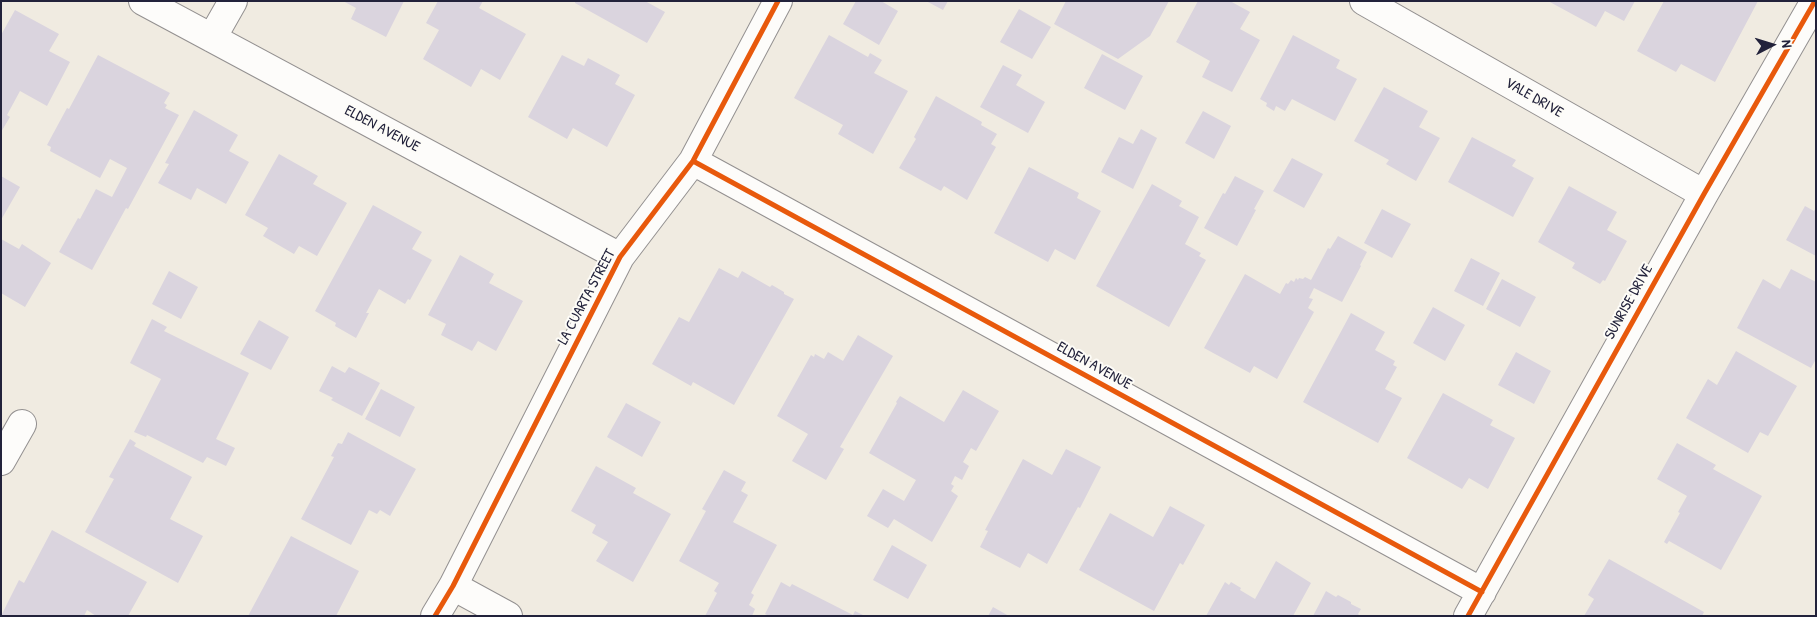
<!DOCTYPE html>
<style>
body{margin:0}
#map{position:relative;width:1817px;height:617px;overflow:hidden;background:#f0ebe1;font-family:"Patrick Hand",sans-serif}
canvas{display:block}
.frame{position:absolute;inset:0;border:2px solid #22223b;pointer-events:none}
.north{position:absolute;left:1747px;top:20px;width:50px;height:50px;-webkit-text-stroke:4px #fdfcf7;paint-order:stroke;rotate:85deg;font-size:14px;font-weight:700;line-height:20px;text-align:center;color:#22223b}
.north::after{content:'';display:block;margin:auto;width:18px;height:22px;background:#22223b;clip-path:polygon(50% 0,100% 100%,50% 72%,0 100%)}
</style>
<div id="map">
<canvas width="1817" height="617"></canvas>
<div class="frame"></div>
<div class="north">N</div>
</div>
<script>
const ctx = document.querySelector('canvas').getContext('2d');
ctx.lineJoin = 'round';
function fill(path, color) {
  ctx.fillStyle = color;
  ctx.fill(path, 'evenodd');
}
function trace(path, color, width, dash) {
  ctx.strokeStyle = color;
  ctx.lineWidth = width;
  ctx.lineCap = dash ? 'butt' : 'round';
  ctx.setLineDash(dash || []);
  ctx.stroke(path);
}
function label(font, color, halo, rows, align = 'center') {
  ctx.font = font + ' "Patrick Hand",sans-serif';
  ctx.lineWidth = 4;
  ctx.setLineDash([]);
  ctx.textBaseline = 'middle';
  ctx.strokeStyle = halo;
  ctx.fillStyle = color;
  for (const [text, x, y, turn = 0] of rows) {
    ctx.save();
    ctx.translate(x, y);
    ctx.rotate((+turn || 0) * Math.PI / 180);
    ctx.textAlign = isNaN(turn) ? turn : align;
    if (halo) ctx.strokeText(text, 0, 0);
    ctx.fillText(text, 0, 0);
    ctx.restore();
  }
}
fill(new Path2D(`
 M343 1H404L386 37 351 19 356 8Z
 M438 1H483L479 8 526 34 500 80 481 69 471 87 423 59 439 30 426 23Z
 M575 1H645L665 12 647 43 575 3Z
 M856 1H881L898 11 879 45 843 24Z
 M926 1H948L943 10Z
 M1066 1H1169L1150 36 1118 59 1054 24Z
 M1198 1H1230L1250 12 1240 29 1260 40 1232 92 1202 77 1210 61 1176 42Z
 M1548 1H1635L1624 21 1605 11 1596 27Z
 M1664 1H1758L1715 82 1681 64 1676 72 1637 51Z
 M1019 9 1051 27 1032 59 1000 42Z
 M15 10 59 34 49 51 70 62 47 106 20 91 7 115 10 117 1 132V35Z
 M829 35 868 57 870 53 882 60 874 73 908 91 873 154 838 134 843 125 794 98Z
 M1293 35 1340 60 1336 68 1357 79 1335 121 1292 99 1285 111 1276 106 1274 111 1266 106 1267 103 1260 99Z
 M1102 54 1143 76 1125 110 1084 88Z
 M98 55 170 93 164 103 167 105 165 108 179 115 128 209 126 208 92 270 59 252 78 218 80 219 96 189 112 197 127 168 110 159 100 178 50 151 51 147 47 145 67 108 69 109Z
 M562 55 584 66 588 58 620 75 615 84 635 95 607 147 573 128 567 139 528 117Z
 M1003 65 1022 75 1016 85 1045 102 1028 133 980 107Z
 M1384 87 1428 111 1419 127 1440 138 1416 181 1386 164 1389 160 1354 141Z
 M936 96 982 122 981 125 997 134 991 144 996 147 967 200 944 186 941 191 899 168 916 139 914 137Z
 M194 110 238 135 229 151 249 162 226 204 197 188 191 200 158 183 169 164 165 163Z
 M1203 111 1231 126 1214 159 1185 143Z
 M1141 129 1157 138 1133 189 1101 172 1119 137 1133 144Z
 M1472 137 1516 160 1512 166 1534 178 1513 217 1448 182Z
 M279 154 318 176 313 184 347 203 317 256 299 246 294 254 263 236 268 228 245 215Z
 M1292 158 1323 174 1304 208 1273 191Z
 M1029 167 1079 193 1077 198 1101 211 1075 260 1055 249 1048 262 994 233Z
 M1 176 20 187 1 220Z
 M1235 176 1264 191 1254 209 1256 210 1237 246 1204 228 1223 193 1225 194Z
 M1152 184 1182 201 1179 206 1199 217 1185 244 1201 253 1199 256 1206 260 1169 327 1096 286Z
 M1569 186 1617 212 1607 230 1627 241 1605 281 1603 280 1600 284 1572 268 1575 263 1538 242Z
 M373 205 422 232 412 249 432 260 410 300 408 299 405 304 379 289 366 313H369L356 338 335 326 336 323 315 311Z
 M1805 206 1814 211 1816 208V256L1786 240Z
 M1382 209 1411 224 1392 258 1364 243Z
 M1338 236 1367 252 1360 265 1361 266 1342 302 1314 288 1309 298 1313 299 1308 308 1314 312 1277 379 1254 366 1250 373 1204 348 1245 274 1280 294 1286 283 1288 284 1291 280 1294 282 1296 278 1298 280 1299 278 1303 279 1305 277 1311 280 1328 248 1330 249Z
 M1 239 19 249 22 244 51 263 25 307 1 293Z
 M460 255 494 274 489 283 523 301 496 351 478 341 472 351 441 335 446 324 428 315Z
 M1471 258 1500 273 1483 306 1454 291Z
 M719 268 738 278 742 271 770 287 772 285 784 292V294L794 299 734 405 693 382 691 386 652 364 679 317 689 322Z
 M1791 269 1816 282V359L1811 368 1737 328 1763 279 1780 289Z
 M169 271 198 287 181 319 152 304Z
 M1502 279 1536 297 1520 327 1486 309Z
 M1433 307 1465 325 1445 361 1413 343Z
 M1351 313 1385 332 1375 350 1395 361 1393 365 1397 367 1385 389 1402 398 1378 443 1303 402Z
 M152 319 167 327 164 331 249 373 216 439 235 448 226 466 207 457 203 463 147 435 146 437 134 432 161 379 130 363Z
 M259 320 289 337 271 370 240 354Z
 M858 335 893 356 840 447 844 449 826 480 792 461 808 434 777 416 811 355 814 357 815 354 824 359 828 352 843 361Z
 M1736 351 1797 386 1768 436 1760 432 1748 453 1686 418 1708 379 1717 385Z
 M1516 352 1551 371 1534 404 1498 385Z
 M332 366 345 373 349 367 380 383 362 416 331 400 333 398 319 391Z
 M381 389 415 407 400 437 365 419Z
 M963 390 999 411 976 451 971 448 963 462 969 466 962 480 955 476 951 484 954 486 951 491 958 496 932 542 894 519 888 528 867 516 883 489 904 501 916 480 869 453 897 403 896 402 900 396 944 422Z
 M1443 393 1493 420 1490 425 1515 438 1488 489 1469 478 1462 489 1407 458Z
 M626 403 661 422 642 457 607 437Z
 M348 432 416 469 390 516 380 510 377 514 369 510 351 545 301 519 334 457 331 456 338 443 342 444Z
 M130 439 136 443 134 446 192 477 170 519 203 536 178 583 85 532 114 479 109 477Z
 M1677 443 1716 465 1713 469 1762 496 1721 570 1669 541 1667 544 1664 542 1680 513 1678 512 1687 496 1657 479Z
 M1066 449 1101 467 1080 508 1078 507 1047 564 1028 553 1020 568 980 547 988 531 985 530 1023 459 1052 475Z
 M596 466 636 488 633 493 671 514 633 582 596 561 608 542 592 533 596 525 571 511Z
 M724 470 746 482 741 491 748 495 733 522 777 545 751 593 754 595 749 605 755 609 752 616H705L717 593 714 591 719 583 679 561 706 511 702 509Z
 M1170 506 1205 525 1183 565 1180 563 1154 611 1079 570 1110 513 1153 537Z
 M52 530 147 582 128 616H96L87 610 84 616H1L19 580 24 583Z
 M291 536 359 571 336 616H248Z
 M892 545 927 565 908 599 873 580Z
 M1609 559 1704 612 1702 616H1584L1594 599 1588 595Z
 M1276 561 1311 583 1293 616H1206L1225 582 1229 585 1231 582 1241 588 1240 590 1255 599Z
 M781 582 790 587 792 584 853 615 855 611 865 616H769L765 614Z
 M1326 591 1336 597 1338 595 1351 602V604L1361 609 1358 614 1360 616H1313Z
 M993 607 1009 616H988Z`), '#dad4de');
const minor = new Path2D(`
 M143 1 620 257
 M1364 1 1704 194
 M212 38 233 1
 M693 161 1482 592
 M1 461 22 424
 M453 586 508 616
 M435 616 453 586 620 257 693 161 778 1
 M1468 616 1704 194 1815 1`);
trace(minor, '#939090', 30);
trace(minor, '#fdfcfa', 28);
trace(new Path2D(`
 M693 161 1482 592
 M435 616 453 586 620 257 693 161 778 1
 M1468 616 1704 194 1815 1`), '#e8590c', 5);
label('15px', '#22223b', '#fdfcf7', [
 ["VALE DRIVE",1534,98,30],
 ["ELDEN AVENUE",382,129,28],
 ["LA CUARTA STREET",587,297,-62],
 ["SUNRISE DRIVE",1629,302,-61],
 ["ELDEN AVENUE",1094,366,29]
]);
</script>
